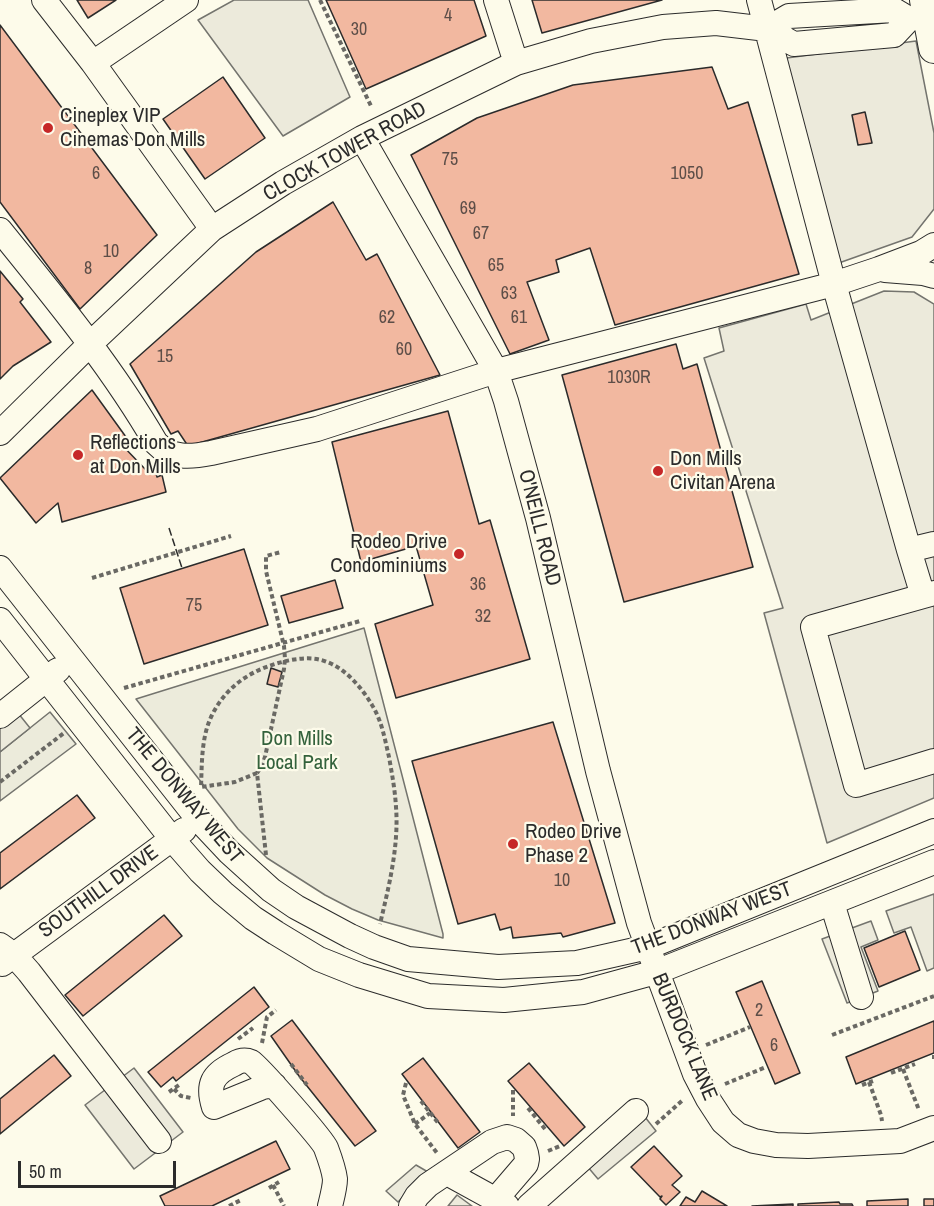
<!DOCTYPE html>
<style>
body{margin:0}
#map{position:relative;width:934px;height:1206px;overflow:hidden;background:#fdfbea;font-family:"Archivo Narrow",sans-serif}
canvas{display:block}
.scale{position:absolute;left:18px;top:1161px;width:158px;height:27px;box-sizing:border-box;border:3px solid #2b2b2b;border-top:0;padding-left:8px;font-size:18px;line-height:21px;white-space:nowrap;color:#2b2b2b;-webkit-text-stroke:4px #fdfbea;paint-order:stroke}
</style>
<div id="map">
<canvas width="934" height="1206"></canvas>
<div class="scale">50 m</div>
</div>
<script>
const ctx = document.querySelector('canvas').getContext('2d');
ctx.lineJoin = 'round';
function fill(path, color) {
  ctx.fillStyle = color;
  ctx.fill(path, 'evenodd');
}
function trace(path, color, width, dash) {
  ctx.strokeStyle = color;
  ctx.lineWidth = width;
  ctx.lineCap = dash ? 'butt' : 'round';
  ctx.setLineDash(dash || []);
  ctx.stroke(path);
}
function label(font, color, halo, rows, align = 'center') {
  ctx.font = font + ' "Archivo Narrow",sans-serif';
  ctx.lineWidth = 4.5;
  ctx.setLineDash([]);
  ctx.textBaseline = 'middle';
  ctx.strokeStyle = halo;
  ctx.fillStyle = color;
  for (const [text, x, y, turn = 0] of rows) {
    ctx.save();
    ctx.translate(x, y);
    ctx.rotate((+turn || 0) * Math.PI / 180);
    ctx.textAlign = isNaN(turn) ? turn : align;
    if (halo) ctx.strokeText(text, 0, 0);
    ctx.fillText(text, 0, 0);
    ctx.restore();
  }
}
const green = new Path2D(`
 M364 628 443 934V938L378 920 352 909 325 895 267 858 238 829 136 699Z
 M50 712 76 744 0 801V752Z`);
fill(green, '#ecebdb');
trace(green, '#74746e', 1.5);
const parking = new Path2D(`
 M234 0H308L350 97 283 136 198 20Z
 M916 41 934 133V209L912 237 836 264 779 59Z
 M884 291 914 292 934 304V798L827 843 764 613 783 608 704 358 724 351 719 328 806 304 811 320Z
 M6 698 30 728 0 752V703Z
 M934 894V968L927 971 911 927 894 933 886 911Z
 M871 921 878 940 861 947 878 991 847 1003 822 939Z
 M134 1068 183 1132 134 1169 85 1105Z
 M645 1117 656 1131 598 1179 587 1166Z
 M416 1165 428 1172 398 1202 386 1191Z
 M457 1195 472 1206H448Z`);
fill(parking, '#eceadb');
trace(parking, '#74746e', 1.5);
const building = new Path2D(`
 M77 0H116L88 18Z
 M326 0H474L486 36 366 89Z
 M532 0H662L542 33Z
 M0 25 157 235 80 309 0 202Z
 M712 67 728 109 748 102 799 274 615 325 590 248 556 260 559 272 527 282 549 340 510 354 411 155 477 118 573 85Z
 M223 77 265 138 205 179 163 119Z
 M865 112 872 143 858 145 852 115Z
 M333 202 366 260 377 254 440 375 188 446 178 431 171 434 130 364 256 252Z
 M0 271 23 299 20 302 51 342 13 366 0 379Z
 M676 344 683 369 697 364 753 567 624 602 562 375Z
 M92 390 126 437 120 443 146 470 154 467 157 477 162 475 166 492 62 522 58 503 36 523 0 478Z
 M448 411 479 524 490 520 530 659 396 698 375 624 433 605 416 546 361 562 332 442Z
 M244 549 268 625 144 664 120 588Z
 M335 580 343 608 289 623 281 596Z
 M271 668 282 672 278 687 267 684Z
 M553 722 615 923 563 937 561 933 513 938 511 927 500 930 495 914 458 924 412 761Z
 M77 795 95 818 0 889V853Z
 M164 915 182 936 83 1016 65 995Z
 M905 931 920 970 879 987 864 948Z
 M762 981 800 1073 775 1084 736 992Z
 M254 987 269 1007 176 1081 173 1077 161 1087 148 1072Z
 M292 1020 376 1131 355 1146 299 1076 271 1036Z
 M934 1021V1053L856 1084 846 1057Z
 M54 1055 71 1076 0 1134V1099Z
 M423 1058 480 1132 458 1148 402 1074Z
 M529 1063 585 1127 564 1146 508 1081Z
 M276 1141 290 1169 212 1206H165L160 1196Z
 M654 1146 682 1176 672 1185 680 1192 666 1205 660 1199 662 1196 660 1197 631 1167Z
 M702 1191 727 1206H680L686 1197 695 1202Z
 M908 1199V1206H867V1201Z
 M924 1199H934V1206H924Z
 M839 1202 840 1204H852L853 1206H798V1204Z
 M793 1204V1206H752Z`);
fill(building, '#f2b8a0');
trace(building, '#2b2b2b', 1.5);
const minor = new Path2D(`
 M44 0 93 63 212 229
 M496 0 516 63
 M759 0 834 284 909 550 923 596
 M767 29 789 16 894 10 909 19 923 17
 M93 63 186 0
 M362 138 496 371 506 401 538 518 598 771 639 923 695 1074 708 1099 723 1122 738 1135 754 1141 776 1145 808 1146 900 1141 934 1128
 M0 230C55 298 112 367 156 443 171 459 191 457 211 453L317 429 496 371 834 284 879 269 921 253 934 245
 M885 270 923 273 934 276
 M0 433 90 344 212 229 283 183 362 138 516 63 591 41 663 27 716 23 767 29 794 44 894 35 909 19
 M909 550 934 544
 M0 568 198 819 229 852 271 890 296 907 350 936 374 947 408 959 498 967 577 963 648 947 934 831
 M934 593 813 627 856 785 934 761
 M0 620 172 839 200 871 223 893 253 918 276 933 319 959 359 975 428 996 504 1000 583 992 656 972 934 862
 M0 716 58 670
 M832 903 861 997
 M0 945 14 955 29 972 159 1141
 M2 964 184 830
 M274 1085 263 1087 214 1107C207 1085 212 1074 234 1064 239 1061 244 1059 251 1062 258 1066 323 1140 326 1148 329 1156 334 1171 335 1179 335 1187 332 1198 330 1206
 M447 1173 507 1206
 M411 1206 417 1196 428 1185 492 1142 507 1137 516 1140 524 1147 526 1153 527 1159 526 1164 496 1199
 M529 1206 636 1111`);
const major = new Path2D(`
 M925 0 934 48`);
trace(minor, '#2b2b2b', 26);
trace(major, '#2b2b2b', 32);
trace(new Path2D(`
 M320 0 371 106
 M92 578 231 536
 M124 688 360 621
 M257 773 235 782 201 787C202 764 201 737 212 715 228 683 256 667 291 660 303 658 315 657 327 662 346 669 362 688 372 705 382 721 385 740 389 757 392 774 395 790 396 807 399 846 389 886 380 924
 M0 782 64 733
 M266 855 257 773 262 766 265 757 284 669 285 659 284 646 266 571V556L281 552
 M832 1035 934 996
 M238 1039 253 1028
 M262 1043 267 1017 276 1010
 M706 1045 750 1027
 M932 1057H934
 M291 1064 307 1085
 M903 1069 919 1110
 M891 1073 915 1064
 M869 1082 881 1115 882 1121
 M406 1083 403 1095 415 1124 437 1153
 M725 1084 766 1067
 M862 1085 873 1081
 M174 1089 181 1096 191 1098
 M513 1090V1116
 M169 1092 179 1085
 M421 1101 439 1124
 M528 1108 545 1129
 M415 1124 430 1113
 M656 1124 684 1099
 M548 1151 560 1146
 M273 1185 284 1206
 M269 1188 279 1182
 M229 1206 241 1200`), '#6a6964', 4, [4.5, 3]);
trace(minor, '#fdfbea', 24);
trace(major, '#fdfbea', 30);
trace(new Path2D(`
 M169 528 182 568`), '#2b2b2b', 1.5, [8, 3]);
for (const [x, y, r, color] of [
 [48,128,6,"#c62828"],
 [78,455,6,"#c62828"],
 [658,471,6,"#c62828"],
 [459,554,6,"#c62828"],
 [513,844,6,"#c62828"]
]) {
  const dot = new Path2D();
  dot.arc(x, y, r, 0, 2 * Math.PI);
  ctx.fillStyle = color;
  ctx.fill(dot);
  trace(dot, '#fdfbea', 2);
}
label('18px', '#5d4e48', null, [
 ["4",448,16],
 ["30",359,30],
 ["75",450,160],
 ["6",96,174],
 ["1050",687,174],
 ["69",468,209],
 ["67",481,234],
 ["10",111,252],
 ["65",496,266],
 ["8",88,269],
 ["63",509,294],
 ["62",387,318],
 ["61",519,318],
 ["60",404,350],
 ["15",165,357],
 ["1030R",629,378],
 ["36",478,585],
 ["75",194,606],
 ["32",483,617],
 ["10",562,881],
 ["2",759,1011],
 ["6",774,1046]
]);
label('21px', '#2b2b2b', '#fdfbea', [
 ["Cineplex VIP",60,116],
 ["Cinemas Don Mills",60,140],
 ["Reflections",90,443],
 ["at Don Mills",90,467],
 ["Don Mills",670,459],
 ["Civitan Arena",670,483],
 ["Rodeo Drive",447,542,"right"],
 ["Condominiums",447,566,"right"],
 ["Rodeo Drive",525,832],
 ["Phase 2",525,856]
], 'left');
label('21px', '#2b2b2b', '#fdfbea', [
 ["CLOCK TOWER ROAD",345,152,-29],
 ["O'NEILL ROAD",539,528,76],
 ["THE DONWAY WEST",184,796,50],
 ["SOUTHILL DRIVE",99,892,-36],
 ["THE DONWAY WEST",712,919,-21],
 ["BURDOCK LANE",684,1037,67]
]);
label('21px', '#34623c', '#fdfbea', [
 ["Don Mills",297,739],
 ["Local Park",297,763]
]);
</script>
